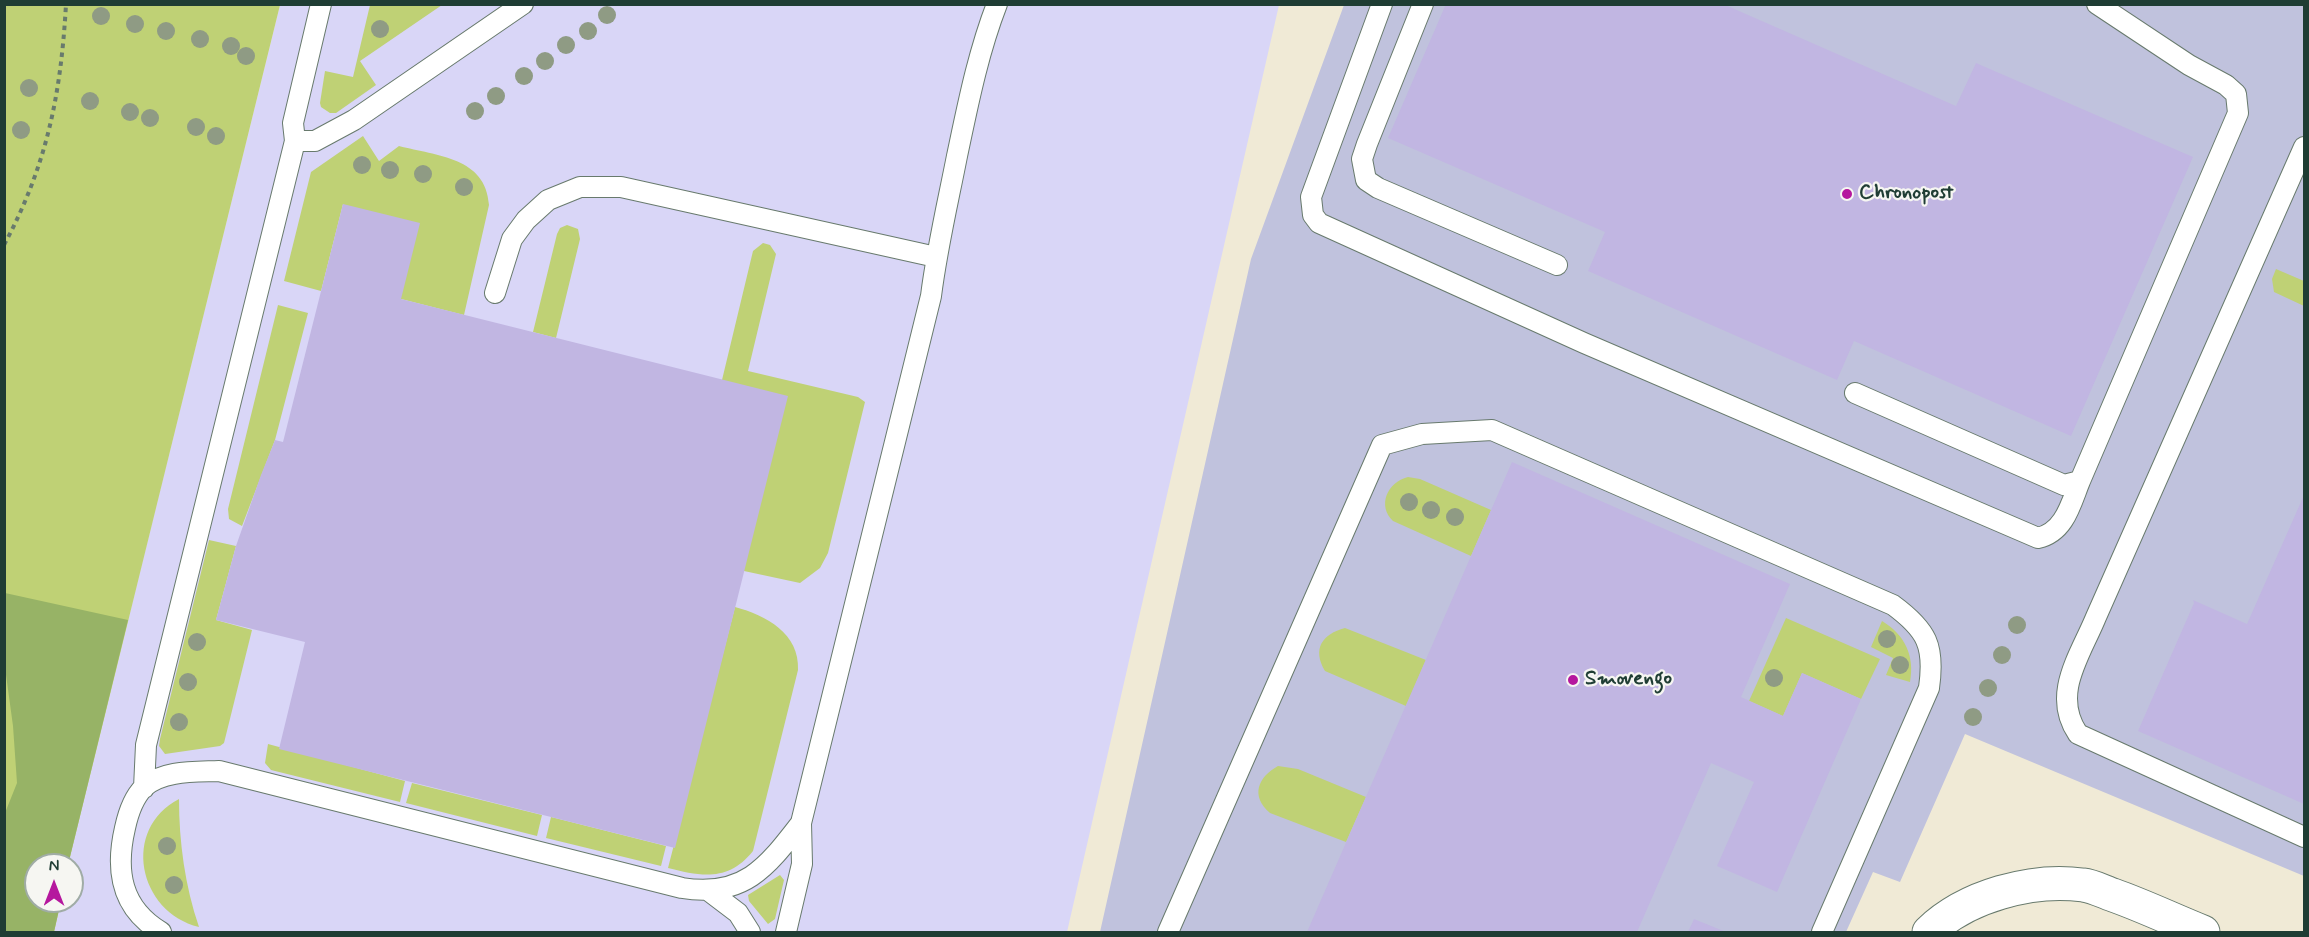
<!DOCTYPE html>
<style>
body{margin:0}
#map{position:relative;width:2309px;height:937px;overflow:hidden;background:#f0ead6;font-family:Mynerve,sans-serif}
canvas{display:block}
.frame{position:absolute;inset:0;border:6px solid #1f3d34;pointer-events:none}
.north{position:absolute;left:24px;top:853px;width:60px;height:60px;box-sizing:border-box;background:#f6f6f2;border:2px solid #a0aca6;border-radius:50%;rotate:0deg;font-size:16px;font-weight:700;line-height:24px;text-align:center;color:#1f3d34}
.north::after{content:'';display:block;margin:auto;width:21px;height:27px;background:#b5179e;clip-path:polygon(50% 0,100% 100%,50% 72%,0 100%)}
</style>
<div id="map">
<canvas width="2309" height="937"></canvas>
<div class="frame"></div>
<div class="north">N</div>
</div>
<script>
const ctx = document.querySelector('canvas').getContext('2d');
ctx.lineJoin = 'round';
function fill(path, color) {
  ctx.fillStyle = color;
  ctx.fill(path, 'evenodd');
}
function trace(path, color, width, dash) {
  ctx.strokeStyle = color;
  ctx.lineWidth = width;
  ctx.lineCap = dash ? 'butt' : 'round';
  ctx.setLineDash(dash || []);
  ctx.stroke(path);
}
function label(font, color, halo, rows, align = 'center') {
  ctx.font = font + ' Mynerve,sans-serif';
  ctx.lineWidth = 4.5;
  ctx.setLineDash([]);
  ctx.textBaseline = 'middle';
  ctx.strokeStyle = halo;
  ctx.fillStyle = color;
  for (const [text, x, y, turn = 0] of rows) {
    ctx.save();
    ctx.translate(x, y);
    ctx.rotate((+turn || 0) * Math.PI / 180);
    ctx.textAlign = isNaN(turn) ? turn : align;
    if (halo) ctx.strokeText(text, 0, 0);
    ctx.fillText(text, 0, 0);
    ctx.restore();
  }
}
fill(new Path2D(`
 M280 5H1279L1067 932H54L61 901H72V865H68L75 835Z`), '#d9d6f7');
fill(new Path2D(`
 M1344 5H2304V876L1965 734 1900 882 1873 872 1846 932H1100L1251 259Z`), '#c0c2dd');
fill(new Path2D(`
 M4 5H280L68 865H36V901H61L54 932H5Z
 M370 5H442L360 61 376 85 336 113H330L321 107 320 103 325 71 353 77Z
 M363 136 379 161 399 146C437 156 486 157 489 205L464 315 401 299 343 204 321 291 284 281 311 172Z
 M567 225 578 229 580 239 556 338 533 332 557 234 560 228Z
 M763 243 770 245 776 254 748 371 858 397 865 402 828 553 820 568 800 583 744 571 722 380 753 251Z
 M2276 269 2304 281V306L2274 292 2272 279Z
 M278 305 308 313 275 440 242 526 229 519 228 509Z
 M1408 477 1420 479 1491 510 1471 556 1393 521C1377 506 1387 482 1408 477Z
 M209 540 236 546 216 620 252 630 224 743 220 746 165 754 159 746 160 739Z
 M735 607C766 615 800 634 798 670L753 851C729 881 703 877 668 868Z
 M1786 618 1880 659 1861 699 1802 673 1783 716 1749 701Z
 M1882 621C1905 635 1915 656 1910 682L1886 675 1893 658 1871 647Z
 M1345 628 1426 660 1406 706 1325 671C1312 649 1322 634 1345 628Z
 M268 744 405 781 400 802 271 770 265 763Z
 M1278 766 1298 769 1366 797 1346 842 1270 813C1250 796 1258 777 1278 766Z
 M412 783 542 815 537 836 406 803Z
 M179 799C179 842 185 886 199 927 138 912 121 829 179 799Z
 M551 817 666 846 661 866 546 838Z
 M780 875 784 880 775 919 768 924 749 901 748 895Z`), '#bfd175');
fill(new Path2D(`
 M5 593 128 620 68 865H36V901H61L54 932H5V813L17 783 13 726 4 660Z`), '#97b366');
fill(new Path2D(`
 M1446 4H1723L1956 106 1976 63 2193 157 2071 436 1854 341 1837 380 1588 271 1605 232 1388 138Z
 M343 204 420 223 401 299 788 396 675 848 279 749 305 642 216 620 236 546 261 475 275 440 283 442Z
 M1512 462 1790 584 1741 697 1783 716 1802 673 1861 699 1777 892 1717 866 1754 782 1711 763 1637 932H1307Z
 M2304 495V804L2138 731 2194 603 2193 600 2247 624Z
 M1694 919 1726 932H1688Z`), '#c1b6e2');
const service = new Path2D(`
 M321 4 293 123 295 141H315L354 120 523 4
 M1382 4 1311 197 1313 215 1319 223 1584 343 2038 538C2065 532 2071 503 2080 481
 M1423 4 1367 144 1362 159 1366 180 1378 188 1557 265
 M2304 147 2096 617C2080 656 2051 694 2078 734L2304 837
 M495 293 512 239 526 220 548 200 580 187H621L936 257
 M1855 393 2064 485 2080 481 2238 113 2236 94 2226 85 2189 65 2097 4
 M144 788 146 745 295 141
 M709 891 738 913 750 932
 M161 932C121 908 115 871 125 828 128 814 133 798 144 787 163 770 196 772 219 771L682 888C744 898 767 867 801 823
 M786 932 802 864 801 823 931 296C937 248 948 202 957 156 968 104 978 53 997 4
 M1168 932 1382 445 1422 434 1492 430 1893 605C1927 630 1935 646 1929 688L1822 932`);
const minor = new Path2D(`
 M1929 932C1966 896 2032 878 2083 885 2093 886 2104 892 2113 895 2144 906 2173 920 2203 932`);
trace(service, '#687a6d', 22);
trace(minor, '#687a6d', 35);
trace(new Path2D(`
 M4 245C47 165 61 94 66 4`), '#687a6d', 4, [4.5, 4.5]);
trace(service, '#fff', 20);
trace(minor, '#fff', 33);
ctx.fillStyle = '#8f9b84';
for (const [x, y] of [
 [607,15],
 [101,16],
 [135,24],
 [380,29],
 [166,31],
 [588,31],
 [200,39],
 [566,45],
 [231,46],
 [246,56],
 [545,61],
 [524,76],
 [29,88],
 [496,96],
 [90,101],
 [475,111],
 [130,112],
 [150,118],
 [196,127],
 [21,130],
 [216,136],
 [362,165],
 [390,170],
 [423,174],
 [464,187],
 [1409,502],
 [1431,510],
 [1455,517],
 [2017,625],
 [1887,639],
 [197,642],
 [2002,655],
 [1900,665],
 [1774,678],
 [188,682],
 [1988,688],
 [1973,717],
 [179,722],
 [167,846],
 [174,885]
]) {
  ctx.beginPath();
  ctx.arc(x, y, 9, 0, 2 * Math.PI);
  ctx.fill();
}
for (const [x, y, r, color] of [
 [1847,194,6,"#b5179e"],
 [1573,680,6,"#b5179e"]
]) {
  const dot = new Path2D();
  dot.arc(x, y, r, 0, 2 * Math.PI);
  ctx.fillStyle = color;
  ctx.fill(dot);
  trace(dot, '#f6f6f2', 2);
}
label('bold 21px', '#1f3d34', '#f6f6f2', [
 ["Chronopost",1859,194],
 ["Smovengo",1585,680]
], 'left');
</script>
